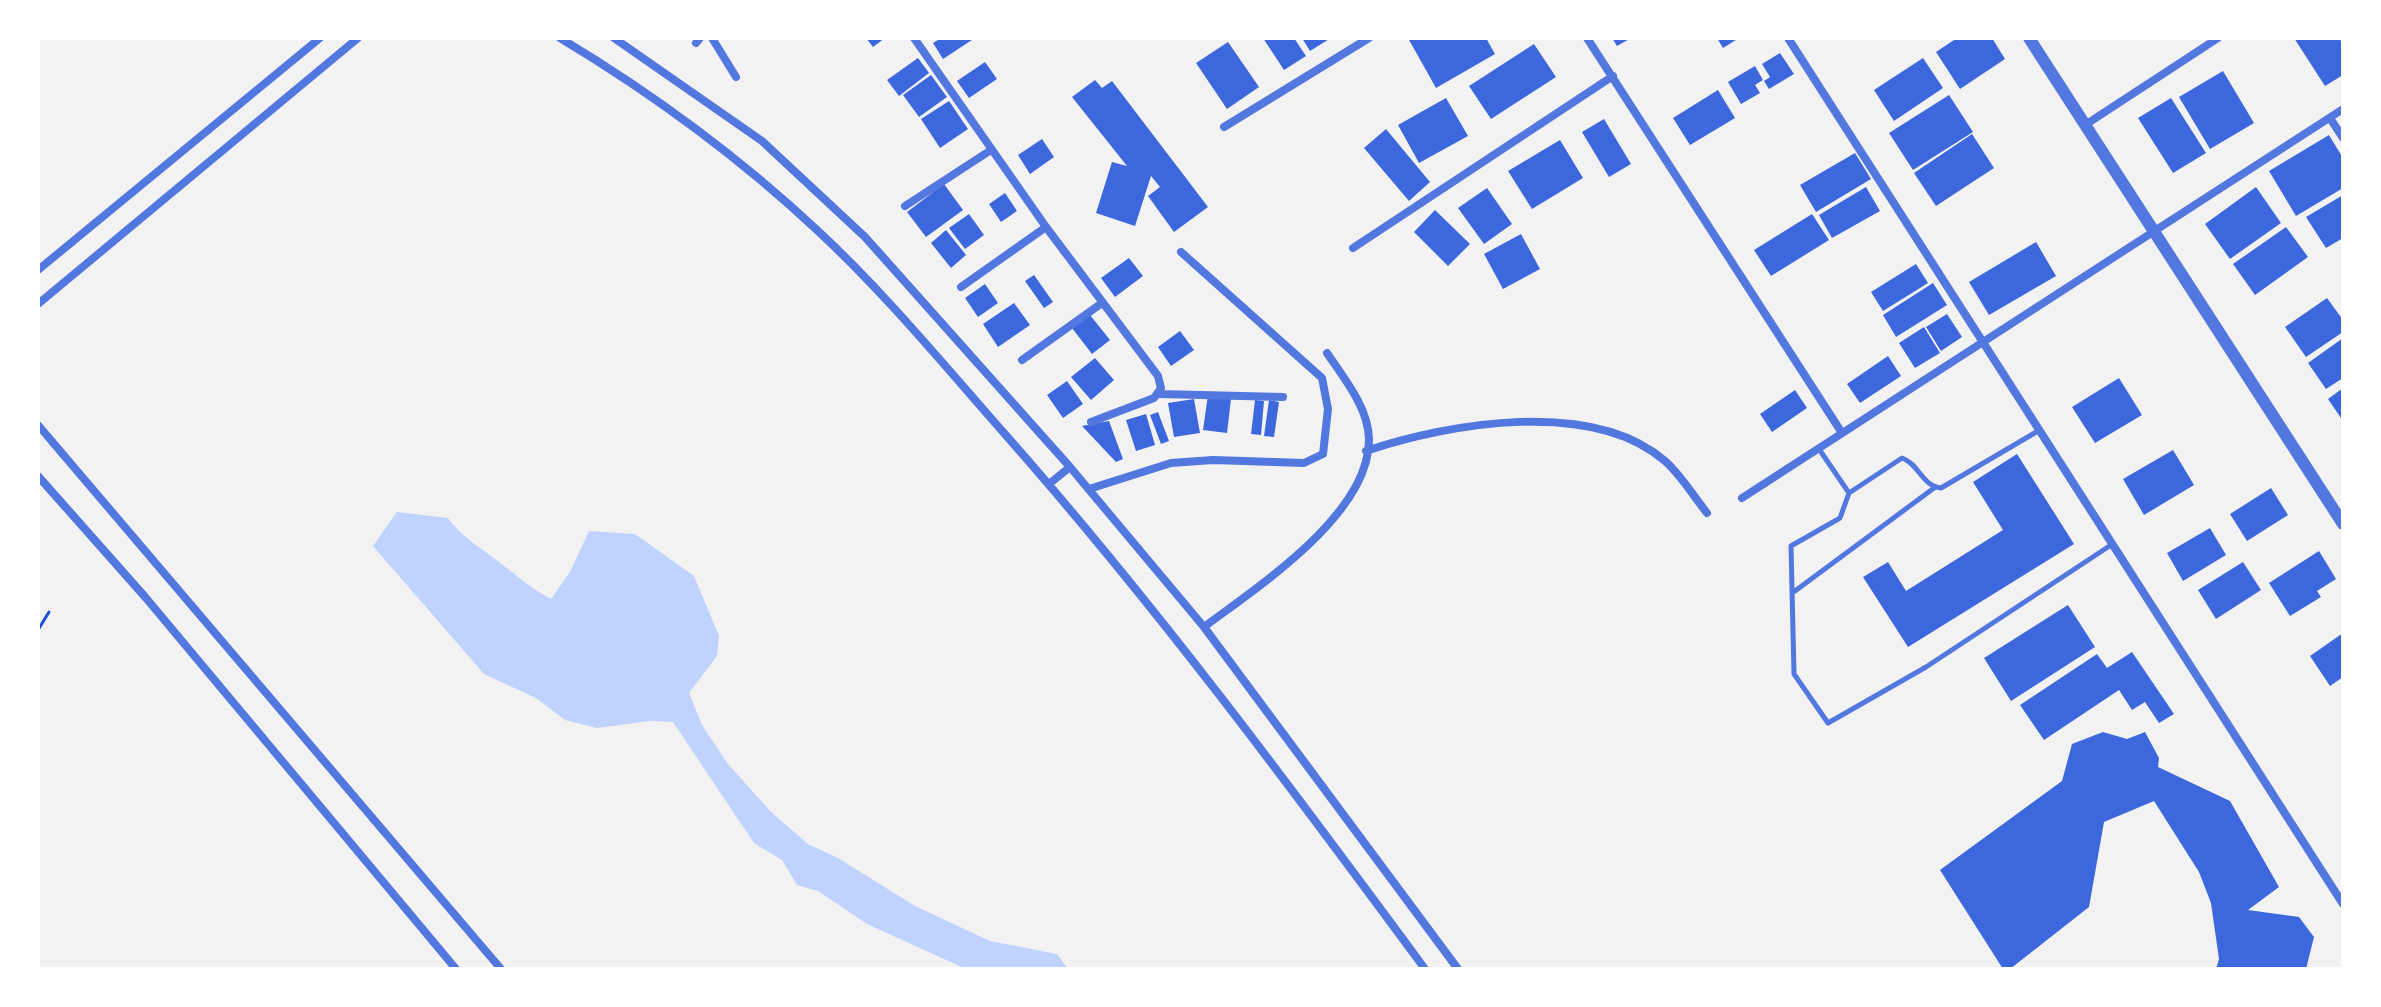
<!DOCTYPE html>
<style>
body{margin:0}
#map{position:relative;width:2381px;height:1007px;overflow:hidden;background:#f2f2f2;font-family:Overpass,sans-serif}
canvas{display:block}
.frame{position:absolute;inset:0;border:40px solid #fff;pointer-events:none}
</style>
<div id="map">
<canvas width="2381" height="1007"></canvas>
<div class="frame"></div>
</div>
<script>
const ctx = document.querySelector('canvas').getContext('2d');
ctx.lineJoin = 'round';
function fill(path, color) {
  ctx.fillStyle = color;
  ctx.fill(path, 'evenodd');
}
function trace(path, color, width, dash) {
  ctx.strokeStyle = color;
  ctx.lineWidth = width;
  ctx.lineCap = dash ? 'butt' : 'round';
  ctx.setLineDash(dash || []);
  ctx.stroke(path);
}
fill(new Path2D(`
 M397 512 448 518C462 537 477 545 495 559 514 573 530 588 551 599L570 572 589 531 635 534 694 576 719 636 717 656 689 693 702 725 728 764 771 812 808 844 838 858 915 906 990 941 1057 954 1068 969H966L867 924 818 891 797 885 782 860 754 843 673 722 649 721 597 728 565 720 536 698 484 674 373 546Z`), '#bfd3fe');
fill(new Path2D(`
 M866 38H885L873 47Z
 M941 38H975L943 59 933 43Z
 M1263 38H1294L1306 56 1284 70Z
 M1302 38H1331L1310 51Z
 M1408 38H1486L1495 54 1436 88Z
 M1612 38H1631L1617 46Z
 M1717 38H1739L1723 48Z
 M1957 38H1992L2005 59 1960 89 1936 52Z
 M2294 38H2339L2343 44V75L2325 86Z
 M1228 42 1259 87 1227 109 1196 63Z
 M1534 44 1556 77 1491 119 1469 86Z
 M1780 53 1794 74 1769 89 1764 81 1770 77 1762 64Z
 M918 58 929 73 899 96 887 80Z
 M1923 58 1943 88 1894 121 1874 90Z
 M985 62 997 79 969 98 957 81Z
 M1755 66 1763 80 1755 85 1760 93 1741 104 1728 82Z
 M2223 71 2254 123 2210 149 2179 97Z
 M931 75 947 97 919 117 903 95Z
 M1095 80 1102 88 1112 81 1208 207 1174 232 1148 196 1160 187 1151 176 1135 226 1096 213 1112 162 1127 166 1072 97Z
 M1718 90 1735 118 1690 145 1673 118Z
 M1949 95 1973 132 1913 170 1889 133Z
 M1446 98 1468 136 1419 163 1398 125Z
 M2171 98 2206 153 2173 173 2138 118Z
 M949 101 968 129 940 148 921 119Z
 M1604 119 1631 164 1609 177 1582 132Z
 M1386 129 1430 182 1409 201 1364 148Z
 M1972 134 1994 168 1936 206 1914 173Z
 M2329 135 2343 158V188L2296 216 2269 171Z
 M1042 139 1054 157 1030 174 1018 155Z
 M1560 140 1583 178 1532 209 1508 171Z
 M1855 153 1871 179 1816 212 1800 185Z
 M944 184 963 210 926 237 907 212Z
 M1866 187 1880 211 1832 238 1819 215Z
 M2256 187 2281 223 2230 259 2205 224Z
 M1487 188 1512 224 1484 244 1458 208Z
 M1005 193 1017 211 1001 222 989 204Z
 M2343 195V238L2326 248 2306 217Z
 M1435 210 1470 244 1448 266 1414 232Z
 M969 214 984 235 965 249 949 228Z
 M1812 214 1829 240 1771 276 1754 250Z
 M2286 227 2308 257 2255 295 2233 264Z
 M946 230 966 255 951 268 931 243Z
 M1521 234 1540 269 1503 289 1484 254Z
 M2036 242 2056 276 1989 315 1969 282Z
 M1129 258 1143 276 1115 297 1101 278Z
 M1916 264 1928 283 1883 311 1871 292Z
 M1034 275 1053 302 1044 308 1025 281Z
 M1933 283 1947 305 1896 337 1883 315Z
 M985 284 998 303 978 317 965 298Z
 M2327 298 2343 320V332L2306 357 2285 327Z
 M1014 303 1030 325 998 347 983 324Z
 M1947 314 1962 337 1941 351 1926 327Z
 M1090 315 1110 340 1092 354 1072 328Z
 M1924 327 1940 353 1915 368 1899 343Z
 M1180 331 1194 350 1171 366 1158 347Z
 M2343 338V378L2326 389 2308 363Z
 M1888 356 1901 376 1860 403 1847 384Z
 M1095 358 1114 380 1091 400 1071 377Z
 M2119 378 2142 415 2095 443 2072 407Z
 M1067 381 1083 404 1063 418 1047 395Z
 M2343 388V421L2328 399Z
 M1795 390 1807 408 1772 432 1760 414Z
 M1208 395 1231 399 1227 433 1203 430Z
 M1194 399 1200 433 1174 437 1168 403Z
 M1255 400 1264 401 1261 435 1251 434Z
 M1269 400 1279 402 1274 437 1264 436Z
 M1158 412 1169 441 1161 444 1150 415Z
 M1146 414 1155 445 1136 451 1126 420Z
 M1109 421 1123 459 1116 462 1082 426Z
 M2173 450 2194 485 2144 515 2123 479Z
 M2017 454 2074 544 1908 647 1863 577 1888 562 1906 591 2003 530 1973 482Z
 M2271 488 2288 515 2247 541 2230 514Z
 M2210 528 2226 555 2183 581 2167 553Z
 M2319 551 2336 579 2317 591 2321 597 2290 616 2269 583Z
 M2243 562 2261 590 2216 619 2198 590Z
 M2068 605 2095 647 2011 701 1984 658Z
 M2343 633V677L2330 686 2310 656Z
 M2132 652 2174 714 2159 723 2145 702 2132 710 2119 690 2044 740 2020 705 2097 654 2107 668Z
 M2103 732 2127 739 2145 732 2159 758 2158 767 2230 801 2279 887 2248 910 2299 917 2314 937 2306 969H2216L2219 959 2211 903 2199 872 2154 801 2104 822 2089 907 2010 969H2003L1940 870 2062 781 2072 744Z`), '#3d67dc');
trace(new Path2D(`
 M38 630 49 612`), '#1d4ed8', 3);
trace(new Path2D(`
 M1819 449 1849 493 1840 518 1791 546 1794 674 1828 723 1926 667 2111 545
 M1849 493 1902 458C1919 464 1922 486 1941 488L2038 431
 M1795 591 1934 488`), '#5277de', 5);
trace(new Path2D(`
 M560 38C650 92 740 158 817 230 884 292 944 365 1004 433 1155 604 1290 786 1425 969
 M614 38 762 141 865 237 1070 467 1204 627 1458 969
 M712 38 736 77
 M914 38 1046 227 1158 376 1161 388 1154 398 1091 422
 M1587 38 1842 433
 M1788 38 2343 904
 M696 43 700 38
 M2330 118 2343 138
 M2085 125 2218 38
 M1224 127 1369 38
 M905 206 991 150
 M1353 248 1613 76
 M38 270 320 38
 M961 287 1046 227
 M38 304 358 38
 M1022 360 1102 303
 M1159 394 1283 397
 M38 425 501 969
 M1366 451C1449 423 1593 398 1665 461 1681 475 1694 497 1707 513
 M38 476 146 598 456 969
 M1049 484 1070 467
 M1089 489 1171 463 1213 460 1304 463 1323 454 1328 409 1322 378 1181 252
 M1742 498 2343 109
 M1204 627C1257 587 1369 515 1369 440 1369 408 1343 377 1327 353`), '#5277de', 8);
trace(new Path2D(`
 M2029 38 2343 524`), '#5277de', 12);
</script>
